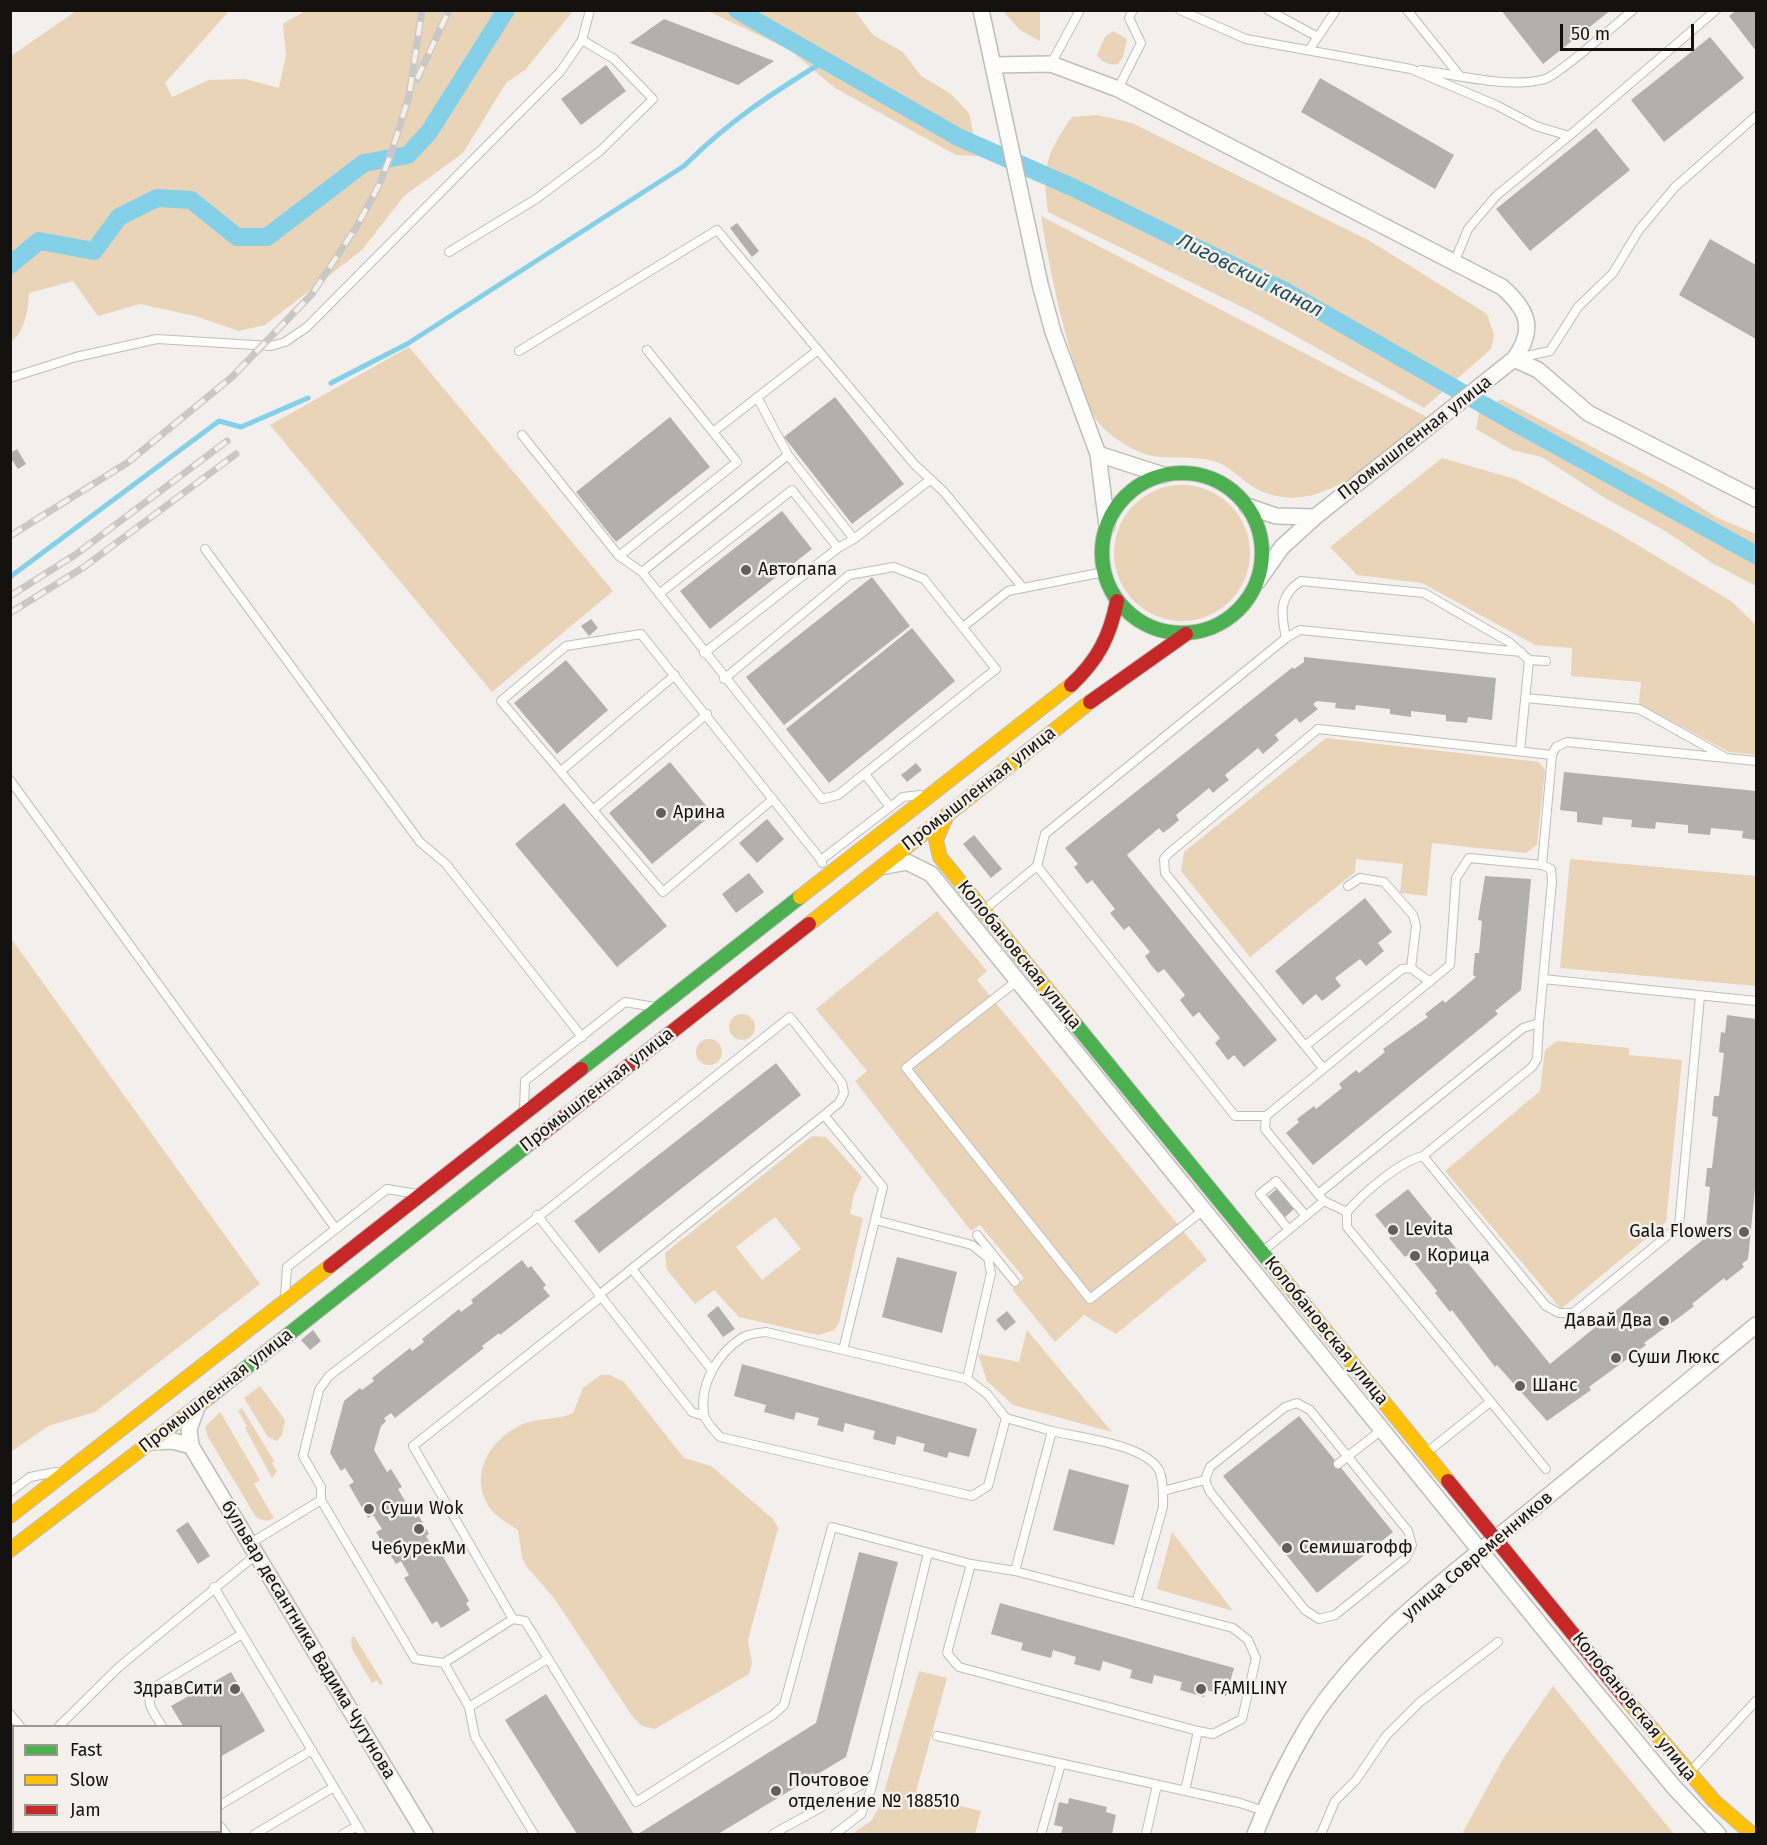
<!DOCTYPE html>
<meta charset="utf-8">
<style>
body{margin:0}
#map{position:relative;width:1767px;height:1845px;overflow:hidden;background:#f2efec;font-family:"Fira Sans",sans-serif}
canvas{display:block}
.frame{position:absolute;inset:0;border:12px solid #141210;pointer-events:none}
.legend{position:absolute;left:12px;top:1725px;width:210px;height:108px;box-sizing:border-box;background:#f5f0e9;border:2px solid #9b9792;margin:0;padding:8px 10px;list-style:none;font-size:18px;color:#141210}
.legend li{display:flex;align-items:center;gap:12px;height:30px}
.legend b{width:30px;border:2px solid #9b9792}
.scale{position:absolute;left:1560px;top:24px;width:134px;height:27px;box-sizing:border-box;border:3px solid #141210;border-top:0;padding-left:8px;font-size:18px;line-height:21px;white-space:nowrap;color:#141210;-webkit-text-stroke:4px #f5f0e9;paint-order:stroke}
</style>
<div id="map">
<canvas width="1767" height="1845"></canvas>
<div class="frame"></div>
<ul class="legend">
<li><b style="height:8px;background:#4caf50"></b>Fast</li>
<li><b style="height:8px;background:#ffc107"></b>Slow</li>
<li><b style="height:8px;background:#c62828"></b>Jam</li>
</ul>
<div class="scale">50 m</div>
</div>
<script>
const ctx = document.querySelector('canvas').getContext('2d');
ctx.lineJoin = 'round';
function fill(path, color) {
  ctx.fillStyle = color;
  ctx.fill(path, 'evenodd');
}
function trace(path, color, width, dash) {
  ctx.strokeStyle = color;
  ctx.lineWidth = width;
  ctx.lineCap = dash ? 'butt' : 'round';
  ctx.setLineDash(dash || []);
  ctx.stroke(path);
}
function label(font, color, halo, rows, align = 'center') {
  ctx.font = font + ' "Fira Sans",sans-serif';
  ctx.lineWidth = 5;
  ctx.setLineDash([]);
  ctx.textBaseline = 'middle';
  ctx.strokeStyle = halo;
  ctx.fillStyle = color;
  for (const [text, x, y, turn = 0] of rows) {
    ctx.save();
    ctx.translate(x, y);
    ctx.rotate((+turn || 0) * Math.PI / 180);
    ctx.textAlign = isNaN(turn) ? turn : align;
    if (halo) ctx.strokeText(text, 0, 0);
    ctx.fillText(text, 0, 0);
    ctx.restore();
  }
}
fill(new Path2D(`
 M76 11H229L165 83 172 97 209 80 245 79 279 88 286 55 283 24 305 11H573L525 70 506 83 463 153 404 196 362 250 265 325 239 331 195 316 140 304 98 316 73 281 29 293C28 311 25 331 11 342V56Z
 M708 11H855L873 35 903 52 921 76 951 94 969 113 978 156 956 155 835 88 790 50Z
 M1003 11H1040V41L1020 30Z
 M1113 31 1127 39 1123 57 1118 64C1109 66 1102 62 1097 55L1105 37Z
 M1097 115 1132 123 1370 241 1487 314 1494 335 1491 349 1424 408 1256 314 1048 212C1042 167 1046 154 1072 117Z
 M1041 216 1427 417C1381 453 1326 517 1263 492 1245 485 1232 466 1213 461 1188 454 1160 462 1137 451 1123 444 1107 434 1097 421 1086 407 1080 384 1075 367 1059 315 1050 270 1041 216Z
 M409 347 613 591 492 692 270 425Z
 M1501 399 1674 490 1716 517 1756 534V586L1712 563 1667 532 1605 498 1542 457 1512 450 1476 429 1479 413Z
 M1442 458 1515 479 1614 531 1731 601 1756 625V755L1729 752 1639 704 1641 682 1571 676 1572 648 1535 645 1422 583 1357 575 1330 547Z
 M1114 553a68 68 0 1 1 136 0a68 68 0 1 1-136 0Z
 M1326 738 1539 762 1545 770 1537 845 1526 853 1432 843 1427 896 1400 893 1403 864 1356 859 1355 872 1250 957 1181 871 1184 852Z
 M1570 859 1756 876V986L1560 968Z
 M937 911 987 971 977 980 1207 1260 1116 1334 1084 1315 1055 1342 1012 1289 1024 1278 980 1225 971 1231 855 1081 867 1071 816 1009Z
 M10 937 260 1284 95 1412 48 1426 11 1452Z
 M729 1027a13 13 0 1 1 26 0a13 13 0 1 1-26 0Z
 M696 1052a13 13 0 1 1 26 0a13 13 0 1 1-26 0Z
 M1557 1041 1629 1048V1055L1682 1060 1666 1222 1561 1309 1445 1171 1540 1091 1545 1050Z
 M812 1136 826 1137 862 1177 854 1194 850 1214 863 1218 839 1323 834 1330 818 1335 739 1317 714 1290 695 1304 667 1270 665 1253ZM775 1217 801 1249 762 1280 736 1247Z
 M1027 1330 1112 1432 1013 1405 987 1381 978 1354 1019 1362Z
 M601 1375H610L624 1382 684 1458 711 1466 773 1519 778 1528 748 1640 752 1663 749 1674 655 1729 642 1726 633 1717 554 1598 527 1567 522 1558 518 1530C508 1523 496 1517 489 1507 469 1475 489 1441 519 1426 535 1417 556 1421 573 1413L583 1388Z
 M260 1386 285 1420 282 1435 277 1441 268 1437 244 1398Z
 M242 1408 274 1461 272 1463 277 1471 272 1478 245 1428 247 1426 238 1411Z
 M220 1412 260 1480 254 1484 274 1518C267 1522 262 1521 256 1517L208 1437 205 1427Z
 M1172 1532 1233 1611 1157 1589Z
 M354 1636 383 1683 380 1685 377 1680 372 1683 352 1649 351 1638Z
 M919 1671 947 1678 915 1795 981 1811 975 1834H852L871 1821 880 1806Z
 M1553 1686 1674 1834H1462L1504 1757Z`), '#e9d4b8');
trace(new Path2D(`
 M331 383 407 344 684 166C730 120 771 94 826 60
 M10 577 219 421 241 427 308 398`), '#84d0e9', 5);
trace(new Path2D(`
 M737 10 958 137 1074 188 1283 290 1510 420 1756 555
 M10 265 39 241 94 251 119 217 157 198 191 200 237 237H267L364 163 408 155 429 132 506 10`), '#84d0e9', 18);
fill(new Path2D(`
 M1501 10H1611L1543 64Z
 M1737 10H1756V51L1729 16Z
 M664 19 774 61 738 85 630 43Z
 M1710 37 1744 78 1664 142 1631 100Z
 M606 65 626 91 581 125 561 99Z
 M1320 78 1454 155 1435 189 1301 112Z
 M1596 128 1630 170 1530 251 1496 209Z
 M737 223 759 251 752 257 730 228Z
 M1710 239 1756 265V339L1679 295Z
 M835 397 904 484 852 524 784 437Z
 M670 417 710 467 616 542 576 492Z
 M17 449 26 464 18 469 10 457V453Z
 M782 511 812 549 710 629 680 591Z
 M872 577 910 626 784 725 746 677Z
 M591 619 598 628 589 636 581 626Z
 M912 628 955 681 829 783 786 729Z
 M1304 657 1496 678 1492 720 1468 717 1467 723 1446 721V715L1411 711V717L1390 714V709L1356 705 1355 710 1335 708 1336 703 1317 701 1313 704 1318 709 1300 723 1296 718 1275 735 1279 740 1263 754 1258 748 1225 775 1229 780 1221 786 1213 793 1209 788 1176 815 1179 820 1171 827 1163 833 1159 828 1127 855 1277 1040 1244 1067 1234 1055 1228 1060 1215 1043 1220 1038 1199 1012 1193 1017 1186 1008 1180 1000 1185 995 1164 969 1158 973 1151 965 1145 956 1150 952 1129 926 1124 930 1110 913 1115 909 1092 880 1087 884 1074 867 1078 864 1065 848 1293 667 1294 669 1304 662Z
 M566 660 608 710 557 754 514 703Z
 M670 762 713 814 652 864 609 813Z
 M916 763 922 770 907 782 901 775Z
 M1564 772 1756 791V840L1742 838 1743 831 1711 828 1710 835 1688 833V825L1656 822 1655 829 1631 827 1632 820 1603 817 1602 825 1577 822V812L1560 810Z
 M564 803 667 926 617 967 515 844Z
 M767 819 784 839 757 863 739 843Z
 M974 835 1002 869 991 878 963 844Z
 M749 873 764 892 736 913 722 894Z
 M1485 876 1531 879 1521 990 1495 1011 1498 1014 1313 1165 1286 1133 1299 1122 1297 1119 1314 1106 1316 1109 1342 1088 1339 1084 1356 1070 1359 1073 1385 1052 1383 1049 1428 1017 1425 1014 1443 1000 1445 1003 1476 977 1473 975 1475 953H1479L1482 921 1478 920Z
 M1365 898 1392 932 1378 943 1384 951 1366 966 1360 959 1335 978 1341 986 1322 1001 1316 994 1303 1005 1275 971Z
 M1727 1015 1756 1019V1179L1748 1259 1742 1264 1744 1267 1726 1281 1724 1278 1692 1304 1694 1306 1685 1313 1644 1343 1646 1345 1589 1387 1591 1390 1547 1421 1497 1365 1495 1367 1452 1310 1450 1312 1435 1293 1437 1291 1408 1255 1405 1257 1389 1238 1392 1236 1375 1215 1408 1189 1550 1364 1705 1238 1710 1187 1705 1186 1706 1179 1707 1168H1712L1718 1117 1712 1116 1714 1096H1719L1724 1053 1719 1052 1721 1032 1725 1033Z
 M776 1063 801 1095 599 1253 574 1221Z
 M1278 1188 1295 1208 1283 1219 1266 1198Z
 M897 1257 957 1272 942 1333 882 1317Z
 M522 1260 528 1268 531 1266 546 1285 543 1288 550 1296 500 1335 499 1333 482 1346 484 1348 395 1418 391 1413 384 1418 386 1421 381 1426 374 1450 387 1472 391 1469 402 1487 398 1489 415 1518 419 1516 429 1534 426 1536 431 1545 435 1543 469 1601 466 1603 470 1610 441 1628 437 1621 432 1624 404 1578 409 1575 401 1561 396 1564 376 1532 382 1529 373 1515 368 1518 349 1485 354 1482 345 1468 341 1471 330 1453 344 1401 360 1388 362 1390 374 1381 372 1378 410 1348 412 1351 424 1342 422 1339 459 1309 461 1312 473 1303 471 1300Z
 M718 1306 735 1329 723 1337 707 1315Z
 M1007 1311 1016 1322 1005 1331 996 1320Z
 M313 1330 321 1341 310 1350 301 1340Z
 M742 1364 977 1429 969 1457 949 1452 947 1458 923 1451 925 1444 897 1436 895 1445 873 1439 875 1431 845 1423 843 1432 817 1425 819 1418 796 1412 794 1420 764 1412 766 1405 734 1396Z
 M1299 1416 1393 1532 1317 1593 1223 1476Z
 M1069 1469 1129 1485 1114 1545 1053 1530Z
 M188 1522 210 1556 198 1564 176 1530Z
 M859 1552 898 1562 846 1757 718 1834H638L816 1723Z
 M1000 1603 1234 1668 1226 1696 1206 1690 1204 1697 1180 1690 1182 1682 1154 1675 1152 1684 1130 1678 1132 1670 1103 1661 1100 1671 1074 1664 1076 1657 1053 1650 1051 1658 1021 1650 1023 1643 991 1634Z
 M231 1672 265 1731 220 1757V1726H183L171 1706Z
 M546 1694 629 1826 634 1834H577L561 1809 505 1720Z
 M1069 1798 1107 1807 1106 1812 1116 1815 1112 1834H1061L1063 1827 1054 1825 1059 1802 1068 1804Z
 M49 1832H95L94 1834H48Z`), '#b2b0ad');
const lane = new Path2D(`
 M1180 10 1246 39 1411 69 1496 105 1536 126 1569 136 1716 10
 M1268 10 1316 36
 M1407 10 1460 76
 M1309 50 1336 10
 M1051 64 1080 10
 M1421 70C1457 75 1511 89 1545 79 1560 74 1617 23 1633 10
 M1118 89 1141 43 1129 18 1133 10
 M449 252 536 199 600 151 653 99 614 59 582 40
 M1454 263 1468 229 1496 196 1569 136
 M519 351 717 230 914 464 944 492 1023 588
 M1518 358 1550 351 1578 307 1613 273 1639 230 1675 187 1756 116
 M10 378 76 357 157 339 271 346 285 342 307 327 560 72 582 40 590 10
 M757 397 788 455 854 539
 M713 432 818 350
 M522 435 619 556 737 462 647 350
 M838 548 854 539 931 479
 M205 549 420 842 446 864 582 1037
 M619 556 642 572 822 799 838 795 996 669 924 579 894 567 849 575 724 679
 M642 572 788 455
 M659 594 792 490 838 548 704 653
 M963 627 1008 591 1104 572
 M1286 638C1281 614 1278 596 1301 581L1424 593 1509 642 1529 660 1520 751
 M1529 660 1546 661
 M1526 698 1639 709 1723 756
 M707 714 593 810 663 892 773 799
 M561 771 675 675
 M865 774 890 807
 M10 780 336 1229
 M593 810 501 701 566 646 641 634 821 860
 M822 863 821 860 903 797 920 795
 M1542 865 1552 755 1556 747 1567 742 1756 761
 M985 909 1037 866
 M1411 968 1430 982
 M1543 979 1756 1001
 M1018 980 906 1068 1090 1299 1206 1208
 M1539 1023 1537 1059 1532 1067 1423 1156C1399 1162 1363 1193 1347 1212V1227L1546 1469
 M1305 1046 1402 969 1411 968 1416 926 1413 915 1384 882 1360 878 1348 886
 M1323 1068 1165 873 1164 859 1168 854 1318 729 1552 755
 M524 1110 525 1081 625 1002 655 1007
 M824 1115 883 1187 875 1220
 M1266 1116H1235L1037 866 1045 834 1286 638 1300 630 1521 652
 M1423 1156 1546 1306 1559 1313H1573L1679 1226 1700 996
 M1318 1194 1523 1028 1539 1023 1552 881 1551 869 1542 865 1469 858 1456 878 1450 965 1266 1116 1265 1129 1318 1194 1324 1201 1347 1212
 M537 1215 692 1412 704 1416
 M1289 1230 1260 1194 1276 1181 1306 1216
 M977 1235 1015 1282
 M1263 1251 1324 1201
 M632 1269 711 1369
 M285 1297 287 1267 387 1189 417 1194
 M843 1350 875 1220 972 1245 988 1258 991 1273 967 1379
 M1297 1403 1310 1410 1408 1531 1412 1545 1406 1558 1335 1615 1319 1619 1305 1610 1210 1492 1205 1480 1210 1467 1285 1407Z
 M1006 1418 988 1486 972 1496 720 1437C715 1431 705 1422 704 1414 699 1384 718 1353 743 1337 749 1334 758 1333 766 1332L967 1379 987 1394 1006 1418 1052 1431
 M1426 1453 1490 1402
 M1338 1464 1384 1428
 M1163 1491 1205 1480
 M10 1492 30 1477 56 1472
 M251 1543 321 1500
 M1015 1571 1052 1431C1080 1438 1144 1444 1159 1470 1164 1481 1163 1496 1163 1507L1136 1603
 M214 1587 362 1834
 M513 1619 413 1446 601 1297
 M444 1663 513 1619 525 1621 636 1802 773 1715 784 1705 832 1527 971 1564
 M469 1707 546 1660
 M10 1714 20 1726
 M59 1726 120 1666 257 1554
 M162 1726C154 1713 144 1703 153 1688L242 1634
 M937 1736 1240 1803 1264 1811
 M10 1769 14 1767
 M1691 1771 1756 1701
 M1185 1791 1198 1731 959 1667 947 1653 971 1564 1015 1571 1233 1628 1248 1640 1256 1658 1242 1719 1213 1734 1198 1731
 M220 1805 312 1750
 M220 1826 226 1834
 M21 1834 22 1832
 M134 1834 135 1832
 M255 1834 334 1787
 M343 1834 357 1826
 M534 1834 475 1737 469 1707 444 1663 415 1659 321 1500V1487L303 1456 319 1390 329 1376 547 1210 790 1017 842 1083 844 1093 839 1103 599 1295
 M773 1834 863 1784 875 1773
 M835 1834 861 1814 871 1789 928 1553
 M1041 1834 1061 1764
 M1146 1834 1157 1785
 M1321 1834 1335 1801 1356 1780 1386 1736 1420 1702 1498 1642`);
const street = new Path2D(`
 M981 10 1040 284 1053 332 1098 454 1107 526
 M993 65 1051 64 1118 89 1502 287C1528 310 1536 329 1514 359L1315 517 1282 547 1258 581
 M1514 359 1538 370 1588 413 1756 499
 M1098 454 1163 475
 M1247 506 1276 516 1315 517
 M885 866 907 862 931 874 1577 1670 1673 1786 1718 1834
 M197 1407 189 1429 191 1446 425 1834
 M151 1442 173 1441 191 1446
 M1255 1834C1270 1796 1288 1759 1309 1724 1366 1634 1461 1568 1542 1501 1613 1443 1685 1384 1756 1325`);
const fast = new Path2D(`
 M1102 553a80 80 0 1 1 160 0a80 80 0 1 1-160 0Z
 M1072 1020 1277 1271
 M581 1069 800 897
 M208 1398 543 1133`);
const slow = new Path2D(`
 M946 817 936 840 940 857 1072 1020
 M800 897 1071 685
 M809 924 1090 702
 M1277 1271 1448 1481
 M10 1516 330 1266
 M10 1550 208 1398
 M1627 1700 1714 1801 1752 1834`);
const jam = new Path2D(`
 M1071 685C1098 660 1110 636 1117 601
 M1090 702 1186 634
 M543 1133 809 924
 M330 1266 581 1069
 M1448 1481 1627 1700`);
trace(lane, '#bfbebb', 10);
trace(street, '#bfbebb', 18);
trace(fast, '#bfbebb', 16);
trace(slow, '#bfbebb', 16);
trace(jam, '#bfbebb', 16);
trace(lane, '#fdfdfc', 8);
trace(street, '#fdfdfc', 15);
trace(fast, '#4caf50', 14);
trace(slow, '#ffc107', 14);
trace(jam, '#c62828', 14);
const rail = new Path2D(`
 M417 79 449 10
 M10 536 127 463 232 377 312 294 357 226 379 185 391 154 409 96 422 10
 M10 596 75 555 227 441
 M10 613 84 567 236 454`);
trace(rail, '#c9c8c7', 7);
trace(rail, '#f5f0e9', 4.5, [14]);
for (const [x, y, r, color] of [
 [746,570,6,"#625f5d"],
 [661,813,6,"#625f5d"],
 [1393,1230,6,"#625f5d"],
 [1744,1232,6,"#625f5d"],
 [1415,1256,6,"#625f5d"],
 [1664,1321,6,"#625f5d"],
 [1616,1358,6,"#625f5d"],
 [1520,1386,6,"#625f5d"],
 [369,1509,6,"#625f5d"],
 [419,1529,6,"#625f5d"],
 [1287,1548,6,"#625f5d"],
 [235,1689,6,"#625f5d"],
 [1201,1689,6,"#625f5d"],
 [776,1791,6,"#625f5d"]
]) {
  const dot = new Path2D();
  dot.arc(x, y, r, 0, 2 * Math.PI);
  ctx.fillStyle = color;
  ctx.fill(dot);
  trace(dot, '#f5f0e9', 2);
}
label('18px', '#141210', '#f5f0e9', [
 ["Промышленная улица",1415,438,-38],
 ["Промышленная улица",979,789,-38],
 ["Колобановская улица",1019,955,51],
 ["Промышленная улица",597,1090,-38],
 ["Колобановская улица",1326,1331,51],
 ["Промышленная улица",216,1391,-38],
 ["улица Современников",1478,1556,-40],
 ["бульвар десантника Вадима Чугунова",308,1640,59],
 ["Колобановская улица",1634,1707,51]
]);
label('18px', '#141210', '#f5f0e9', [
 ["Автопапа",758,570],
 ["Арина",673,813],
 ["Levita",1405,1230],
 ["Gala Flowers",1732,1232,"right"],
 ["Корица",1427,1256],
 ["Давай Два",1652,1321,"right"],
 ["Суши Люкс",1628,1358],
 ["Шанс",1532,1386],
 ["Суши Wok",381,1509],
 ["Семишагофф",1299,1548],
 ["ЧебурекМи",419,1549,"center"],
 ["ЗдравСити",223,1689,"right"],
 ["FAMILINY",1213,1689],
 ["Почтовое",788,1781],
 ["отделение № 188510",788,1802]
], 'left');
label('italic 20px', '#1e4d5d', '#f5f0e9', [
 ["Лиговский канал",1250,276,27]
]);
</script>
